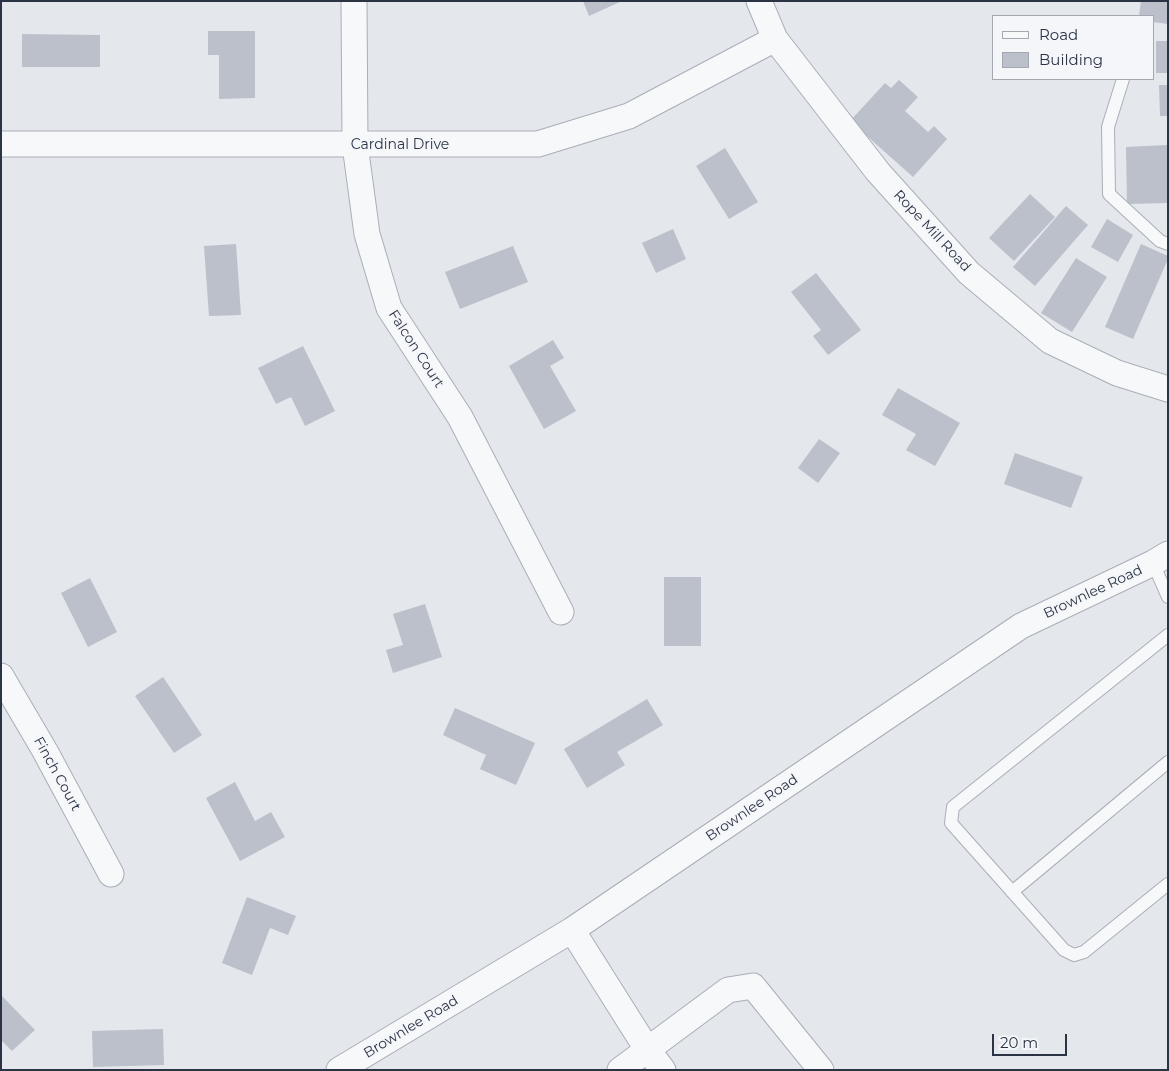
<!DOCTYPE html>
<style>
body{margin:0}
#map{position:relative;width:1169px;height:1071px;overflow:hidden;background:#e4e7ec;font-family:Montserrat,sans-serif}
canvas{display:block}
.frame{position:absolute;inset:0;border:2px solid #2b3445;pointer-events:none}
.legend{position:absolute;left:992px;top:15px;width:162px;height:65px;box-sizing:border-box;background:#f4f6f9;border:1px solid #a4a8b1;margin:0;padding:6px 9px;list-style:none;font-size:15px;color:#2b3445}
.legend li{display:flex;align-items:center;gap:10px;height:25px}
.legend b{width:25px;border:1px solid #a4a8b1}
.scale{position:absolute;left:992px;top:1034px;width:75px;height:22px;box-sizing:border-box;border:2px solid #2b3445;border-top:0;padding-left:6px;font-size:15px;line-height:18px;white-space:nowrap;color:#2b3445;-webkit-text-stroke:4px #f4f6f9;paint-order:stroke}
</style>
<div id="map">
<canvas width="1169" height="1071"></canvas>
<div class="frame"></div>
<ul class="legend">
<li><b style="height:6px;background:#f7f8fa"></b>Road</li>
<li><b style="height:14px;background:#bbc0ca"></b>Building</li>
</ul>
<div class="scale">20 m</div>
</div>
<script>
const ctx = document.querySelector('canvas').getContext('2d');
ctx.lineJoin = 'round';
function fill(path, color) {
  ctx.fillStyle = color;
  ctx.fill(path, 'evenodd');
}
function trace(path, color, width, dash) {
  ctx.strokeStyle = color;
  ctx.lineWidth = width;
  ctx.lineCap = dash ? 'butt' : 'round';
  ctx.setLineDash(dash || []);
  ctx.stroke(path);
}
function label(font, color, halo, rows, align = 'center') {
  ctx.font = font + ' Montserrat,sans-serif';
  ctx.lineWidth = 4;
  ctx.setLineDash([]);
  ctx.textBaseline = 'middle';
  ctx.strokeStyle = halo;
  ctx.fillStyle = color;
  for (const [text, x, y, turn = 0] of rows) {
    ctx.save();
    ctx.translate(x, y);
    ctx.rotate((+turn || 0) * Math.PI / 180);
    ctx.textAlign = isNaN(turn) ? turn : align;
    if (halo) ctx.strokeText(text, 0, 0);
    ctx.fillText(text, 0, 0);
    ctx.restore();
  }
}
fill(new Path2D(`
 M583 1H622L589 16Z
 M1141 1H1168V24L1153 22V16H1139Z
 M208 31H255V98L219 99V55H208Z
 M22 34 100 35V67H22Z
 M1156 41H1168V73H1156Z
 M899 80 918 97 905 111 928 132 934 126 947 139 913 177 850 121 885 83 891 88Z
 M1159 85H1168V116H1160Z
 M1167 145 1168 203 1127 204 1126 147Z
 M725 148 758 202 729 219 696 166Z
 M1030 194 1055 217 1014 261 989 238Z
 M1066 206 1088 225 1035 286 1013 267Z
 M1107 219 1133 235 1118 262 1091 247Z
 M673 229 686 259 656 273 642 243Z
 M236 244 241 315 209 316 204 246Z
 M1141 244 1168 256V259L1133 339 1105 327Z
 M513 246 528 282 460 309 445 272Z
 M1076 258 1107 277 1072 332 1041 313Z
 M816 273 861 330 828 355 813 336 821 330 791 292Z
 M553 340 564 358 550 366 576 411 544 429 509 366Z
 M303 346 335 411 305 426 291 397 276 404 258 368Z
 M898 388 960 423 935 466 906 450 916 434 882 415Z
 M819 439 840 453 818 483 798 468Z
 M1015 453 1083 477 1071 508 1004 484Z
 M664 577H701V646H664Z
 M90 578 117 632 88 647 61 593Z
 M425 604 442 657 393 673 386 650 403 645 393 614Z
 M163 677 202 735 174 753 135 696Z
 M647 699 663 725 617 752 625 765 587 788 564 749Z
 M455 708 535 743 516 785 480 769 486 755 443 735Z
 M235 782 255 821 271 812 285 837 240 861 206 798Z
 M247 897 296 916 288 935 270 928 252 975 222 963Z
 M1 995 35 1030 12 1051 1 1040Z
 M163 1029 164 1065 93 1067 92 1031Z`), '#bbc0ca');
const service = new Path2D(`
 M1123 79 1108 127 1109 194 1160 241 1168 244
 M1153 563 1168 597
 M1168 635 953 807 951 823 1064 950 1074 955 1084 952 1168 884
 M1012 892 1168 762`);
const minor = new Path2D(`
 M354 1 355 145 367 234 389 308 460 417 561 612
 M759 1 775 39 878 172 969 273 1050 341 1117 373 1168 389
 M1 144H538L629 116 775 39
 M1 676 45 751 111 874
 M572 930 647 1049 663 1070
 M339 1070 572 930 1021 626 1153 563 1168 554
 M620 1070 728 990 753 986 821 1070`);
trace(service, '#a9aeb7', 14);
trace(minor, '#a9aeb7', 27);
trace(service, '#f7f8fa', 12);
trace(minor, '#f7f8fa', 25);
label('14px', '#2b3445', '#f4f6f9', [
 ["Cardinal Drive",400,145],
 ["Rope Mill Road",932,231,47],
 ["Falcon Court",416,349,57],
 ["Brownlee Road",1093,592,-25],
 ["Finch Court",57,774,61],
 ["Brownlee Road",752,808,-34],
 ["Brownlee Road",411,1027,-31]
]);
</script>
